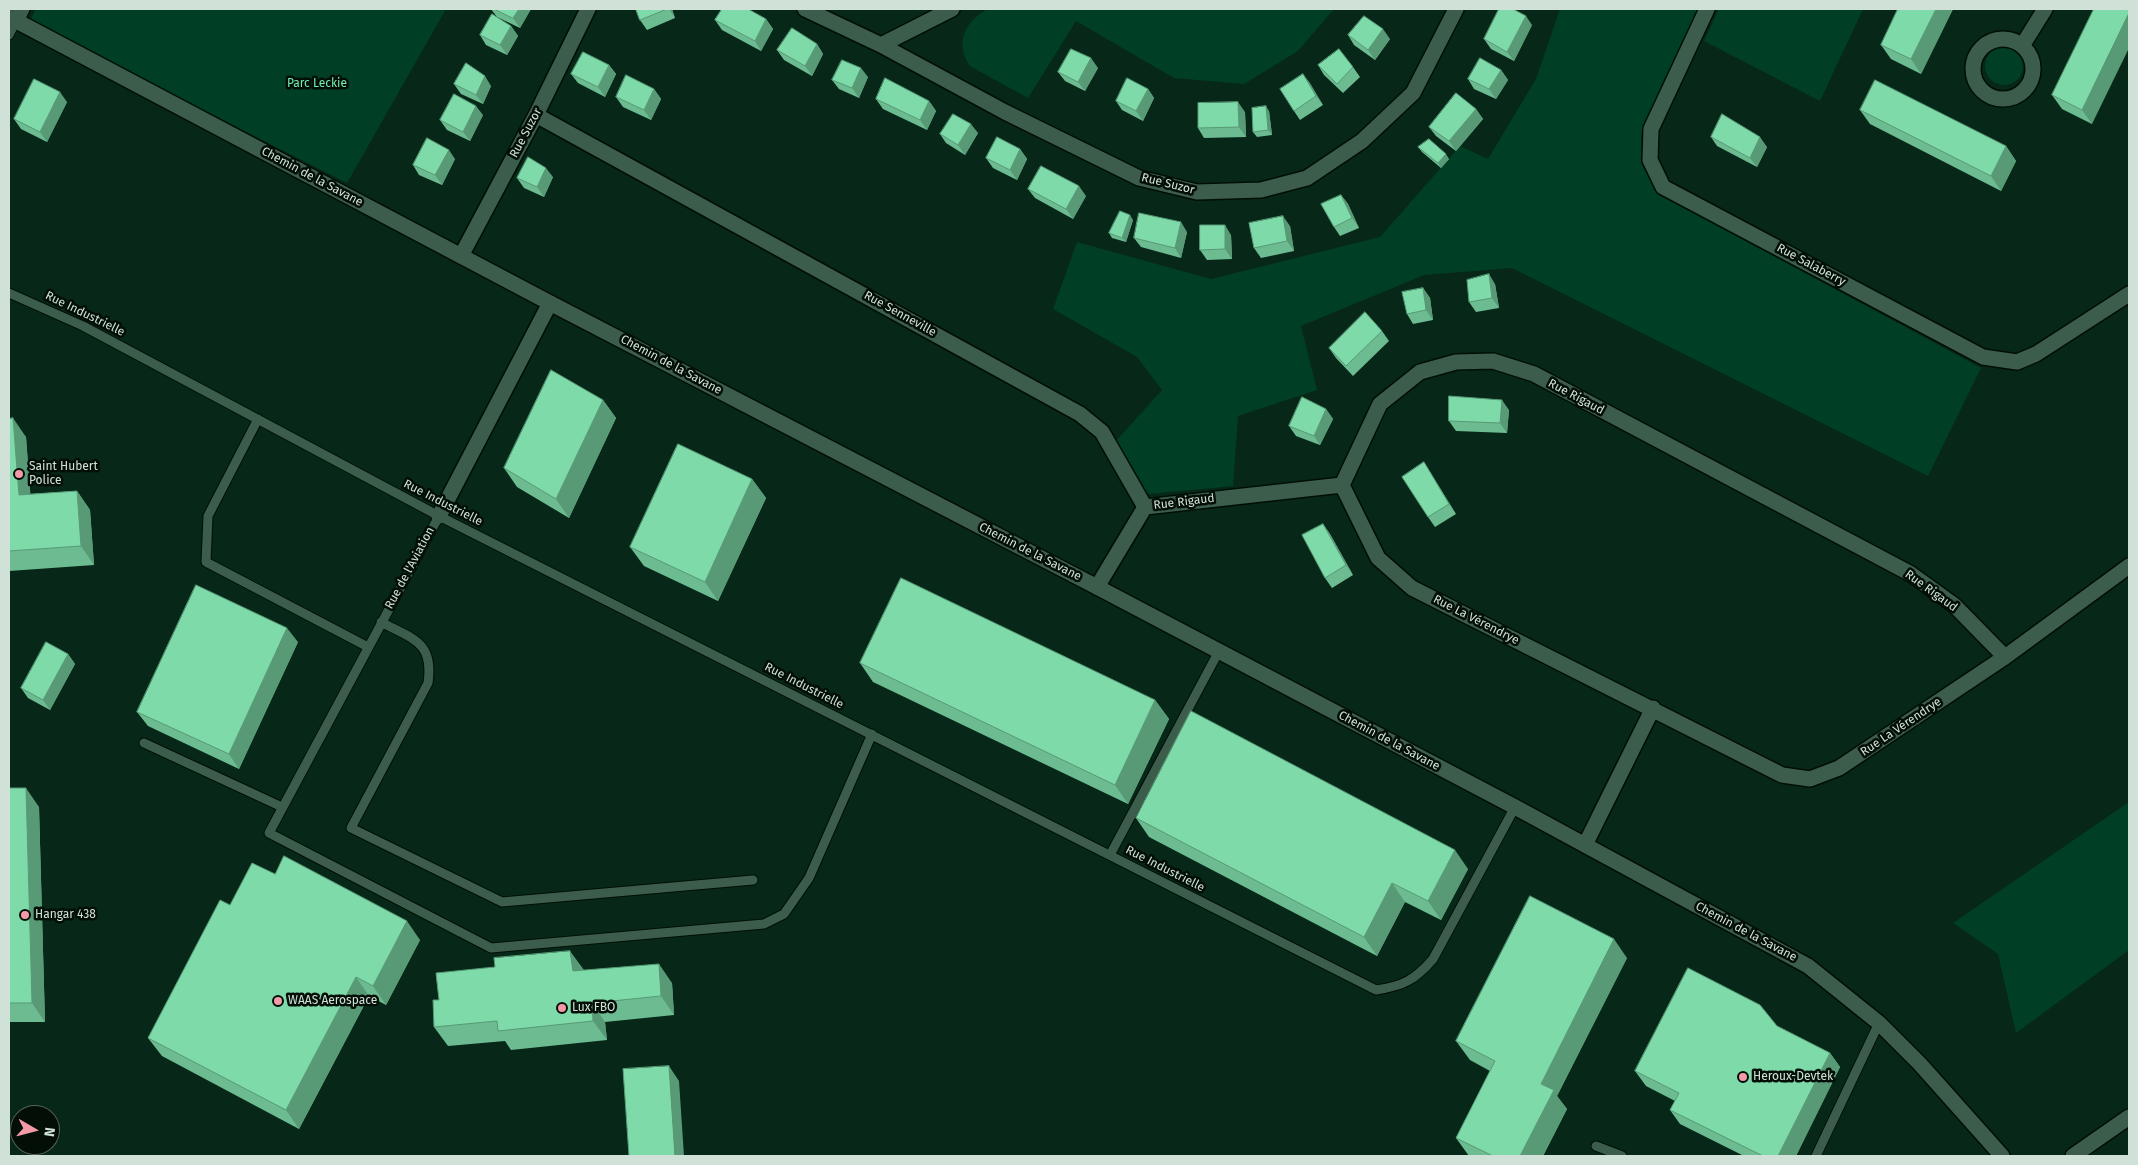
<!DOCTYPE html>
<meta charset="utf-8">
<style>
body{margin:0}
#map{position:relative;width:2138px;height:1165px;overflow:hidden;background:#072818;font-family:"Fira Sans",sans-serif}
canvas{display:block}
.frame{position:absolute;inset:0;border:10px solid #d0e2d7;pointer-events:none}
.north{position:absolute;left:10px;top:1105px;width:50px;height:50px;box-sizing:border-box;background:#030e07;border:1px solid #55635a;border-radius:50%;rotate:98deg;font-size:14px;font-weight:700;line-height:20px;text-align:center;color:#d0e2d7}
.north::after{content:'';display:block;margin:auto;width:18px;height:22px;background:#f39aa9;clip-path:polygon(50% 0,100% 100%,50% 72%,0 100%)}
</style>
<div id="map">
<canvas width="2138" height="1165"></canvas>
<div class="frame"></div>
<div class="north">N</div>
</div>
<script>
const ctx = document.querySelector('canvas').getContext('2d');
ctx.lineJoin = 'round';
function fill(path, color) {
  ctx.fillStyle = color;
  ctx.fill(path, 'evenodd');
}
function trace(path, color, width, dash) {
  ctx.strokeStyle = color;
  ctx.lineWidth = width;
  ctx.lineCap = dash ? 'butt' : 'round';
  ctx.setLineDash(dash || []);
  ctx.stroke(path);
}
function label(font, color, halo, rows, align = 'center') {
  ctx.font = font + ' "Fira Sans",sans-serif';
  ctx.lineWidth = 5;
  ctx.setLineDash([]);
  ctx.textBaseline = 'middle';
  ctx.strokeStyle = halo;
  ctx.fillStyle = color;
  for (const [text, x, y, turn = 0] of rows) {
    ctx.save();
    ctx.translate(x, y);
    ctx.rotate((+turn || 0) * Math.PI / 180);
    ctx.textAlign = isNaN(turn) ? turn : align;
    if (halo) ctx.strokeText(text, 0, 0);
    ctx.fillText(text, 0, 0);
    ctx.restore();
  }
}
fill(new Path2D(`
 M36 9H446L347 183 29 22Z
 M988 9H1334L1298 51 1244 84 1174 78 1076 21 1028 98 970 66C954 43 965 21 988 9Z
 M1560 9H1701L1641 135 1644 169 1659 194 1981 368 1928 476 1512 268 1424 275 1301 326 1317 390 1238 416 1233 486 1139 495 1116 441 1162 390 1137 357 1053 309 1077 242 1211 279 1380 237 1460 146 1488 159 1536 79Z
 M1719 9H1863L1820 101 1704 41Z
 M1985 66a19 19 0 1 1 38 0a19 19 0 1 1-38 0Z
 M2129 802V950L2016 1033 1998 954 1953 923Z`), '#003e25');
const lane = new Path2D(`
 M9 35 16 21
 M9 293 83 326 439 516 1376 990C1403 986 1415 980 1433 959L1515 807
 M258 419 208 516 206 562 368 647
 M439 516 269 833 491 948 764 924 784 914 809 878 872 734
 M381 622C412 639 434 641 428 683L351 828 502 902 753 880
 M144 743 282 807
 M1110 855 1219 651
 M1596 1146 1622 1156
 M1816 1156 1879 1023`);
const street = new Path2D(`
 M805 9 881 45 1005 112 1139 178 1197 192 1261 190 1307 178 1362 141 1413 93 1456 9
 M1707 9 1651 129 1650 160 1663 187 1983 357 2017 362 2036 354 2129 294
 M16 21 22 9
 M1973 69a30 30 0 1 1 60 0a30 30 0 1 1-60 0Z
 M881 45 952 9
 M2022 46 2045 9
 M536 115 1080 414 1102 432 1145 507 1097 587
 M461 256 536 115 588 9
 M1342 485 1378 558 1412 588 1782 775 1810 779 1839 768 2005 657 2129 566
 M1145 507 1342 485 1380 404 1420 372 1456 362 1493 361 1534 374 1911 574 1954 605 2005 657
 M439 516 550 303
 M1585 845 1653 708`);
const secondary = new Path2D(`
 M9 17 550 303 1097 587 1515 807 1808 966 1879 1023 1920 1064 2002 1156
 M2073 1156 2129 1117`);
trace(lane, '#000f05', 11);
trace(street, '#000f05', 18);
trace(secondary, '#000f05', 18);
trace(lane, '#3c5d4b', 9);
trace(street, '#3c5d4b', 15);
trace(secondary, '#3c5d4b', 15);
fill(new Path2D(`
 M491 9H531L520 28 497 17Z
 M636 9H672L675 18 647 30 640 20Z
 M1898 9H1953L1921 74 1891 59 1881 45Z
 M2094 9 2092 124 2062 109 2052 95Z
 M766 19 773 29 761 51 722 30 715 20Z
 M1532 25 1514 61 1491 49 1484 39Z
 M511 26 518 36 507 55 486 45 480 35Z
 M1348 35 1390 39 1375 60 1354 45Z
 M817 44 823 54 812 76 784 60 777 50Z
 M609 65 616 74 605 97 578 83 571 74Z
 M1318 65 1353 67 1360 77 1343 93 1324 75Z
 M1098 68 1085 91 1065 81 1058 72Z
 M1501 70 1508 80 1496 99 1474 89 1468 79Z
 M1303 74 1323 105 1300 120 1294 111Z
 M868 77 859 98 839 89 832 80Z
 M454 84 491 86 483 104 461 94Z
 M654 89 661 99 651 120 623 107 616 97Z
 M1148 89 1154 98 1143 121 1122 110 1116 101Z
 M876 99 929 101 936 111 927 130 883 109Z
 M67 102 47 142 21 129 14 119Z
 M1476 109 1483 119 1456 151 1436 136 1429 127Z
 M1860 110 2006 146 2016 161 2001 191 1870 124Z
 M1269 111 1272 135 1257 137 1253 132Z
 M1245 112 1246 137 1204 138 1198 128Z
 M483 115 470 141 447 130 440 120Z
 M978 133 965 155 946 143 940 134Z
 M1711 137 1767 147 1757 167 1717 146Z
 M1418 147 1449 159 1441 168 1422 152Z
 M1020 149 1027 159 1017 180 993 168 986 158Z
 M455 159 442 185 419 175 413 165Z
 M553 177 544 197 524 188 517 178Z
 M1028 189 1086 196 1073 219 1035 198Z
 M1341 195 1348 204 1359 228 1340 236 1334 227Z
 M1133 220 1126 242 1112 238 1109 233Z
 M1290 226 1294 251 1261 258 1254 248Z
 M1187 232 1181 258 1141 247 1134 238Z
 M1231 235 1232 259 1207 260 1200 250Z
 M1495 284 1499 308 1476 312 1469 302Z
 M1423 288 1430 298 1433 320 1413 324 1407 314Z
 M1382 331 1389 341 1353 376 1336 358 1329 348Z
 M603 400 616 418 569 518 517 487 504 468Z
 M1326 409 1333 419 1320 445 1296 436 1289 426Z
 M1509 410 1507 433 1456 431 1449 421Z
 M9 419 26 437 30 494 77 491 90 510 94 565 9 571Z
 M1430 472 1456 514 1435 527 1428 517Z
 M752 479 766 498 718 601 644 566 630 547Z
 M1323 524 1330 534 1353 575 1332 588 1325 578Z
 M298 642 239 769 148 726 137 712Z
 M68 654 75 664 50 710 28 698 21 688Z
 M860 663 1155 700 1169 719 1128 804 873 682Z
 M9 788 39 807 45 1022H9Z
 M1136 818 1468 869 1441 920 1405 902 1377 956 1149 837Z
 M275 874 420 940 386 1005 369 996 299 1129 162 1056 148 1038 230 905Z
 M1627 958 1557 1096 1567 1109 1543 1156H1469L1456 1138 1490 1071 1470 1060 1456 1041Z
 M584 970 672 983 674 1015 605 1022 607 1040 511 1050 505 1041 448 1046 434 1027 439 1000Z
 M1777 1026 1830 1053 1840 1067 1796 1156H1744L1680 1124 1670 1110 1675 1101 1646 1086 1635 1071Z`), '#6cbb91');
fill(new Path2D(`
 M519 9H531L520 28 513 18Z
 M669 9H672L675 18Z
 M1936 9H1953L1921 74 1911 59Z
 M2129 13V48L2092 124 2082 110Z
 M1526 16 1532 25 1514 61 1507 52Z
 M766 19 773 29 761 51 755 41Z
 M511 26 518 36 507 55 500 45Z
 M1383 29 1390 39 1375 60 1368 50Z
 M817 44 823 54 812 76 805 66Z
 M1091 58 1098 68 1085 91 1078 82Z
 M609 65 616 74 605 97 598 87Z
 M861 68 868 77 859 98 852 88Z
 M1501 70 1508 80 1496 99 1489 89Z
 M1303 74 1310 83 1323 105 1316 96Z
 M485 76 491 86 483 104 476 95Z
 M654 89 661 99 651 120 644 110Z
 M1148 89 1154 98 1143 121 1136 111Z
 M60 92 67 102 47 142 40 132Z
 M929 101 936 111 927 130 920 120Z
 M1238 102 1245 112 1246 137 1239 127Z
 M476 106 483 115 470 141 463 132Z
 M1266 106 1269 111 1272 135 1268 130Z
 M1476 109 1483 119 1456 151 1449 141Z
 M971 124 978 133 965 155 958 145Z
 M1760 137 1767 147 1757 167 1750 158Z
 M2006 146 2016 161 2001 191 1991 176Z
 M1020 149 1027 159 1017 180 1010 170Z
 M449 150 455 159 442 185 435 175Z
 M1446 154 1449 159 1441 168 1438 163Z
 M546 168 553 177 544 197 537 187Z
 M1079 186 1086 196 1073 219 1066 209Z
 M1341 195 1348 204 1359 228 1352 218Z
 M1130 215 1133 220 1126 242 1122 238Z
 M1283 216 1290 226 1294 251 1287 241Z
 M1181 222 1187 232 1181 258 1175 248Z
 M1225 225 1231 235 1232 259 1225 249Z
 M1489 274 1495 284 1499 308 1492 298Z
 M1423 288 1430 298 1433 320 1426 310Z
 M603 400 616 418 569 518 556 499Z
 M1502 400 1509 410 1507 433 1500 423Z
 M1326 409 1333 419 1320 445 1314 436Z
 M13 418 26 437 32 514 19 495Z
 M1424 462 1430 472 1456 514 1449 504Z
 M752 479 766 498 718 601 705 582Z
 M77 491 90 510 94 565 81 546Z
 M1323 524 1330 534 1353 575 1346 565Z
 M287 628 298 642 239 769 229 754Z
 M68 654 75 664 50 710 43 700Z
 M1155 700 1169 719 1128 804 1115 785Z
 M26 788 39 807 45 1022 32 1003Z
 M1455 850 1468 869 1441 920 1428 901Z
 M1392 883 1405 902 1377 956 1364 937Z
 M407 921 420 940 386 1005 373 986Z
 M1614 939 1627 958 1557 1096 1567 1109 1543 1156H1520L1541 1084Z
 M570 951 584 970 573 971Z
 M659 964 672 983 674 1015 661 996Z
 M356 977 369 996 299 1129 286 1110Z
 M592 1003 605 1022 607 1040 593 1021Z
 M1830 1053 1840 1067 1796 1156H1778Z
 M669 1066 679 1081 684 1156H675Z`), '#589976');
const building = new Path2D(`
 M494 9H519L513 18Z
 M636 9H667L640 20Z
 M722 9H748L766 19 755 41 715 20Z
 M1499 9H1513L1526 16 1507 52 1484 39Z
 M1898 9H1936L1911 59 1881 45Z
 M2094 9H2129V13L2082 110 2052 95Z
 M492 14 511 26 500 45 480 35Z
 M1364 16 1383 29 1368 50 1348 35Z
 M792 28 817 44 805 66 777 50Z
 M1071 49 1091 58 1078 82 1058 72Z
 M1339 49 1353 67 1337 84 1318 65Z
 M583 52 609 65 598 87 571 74Z
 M1480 58 1501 70 1489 89 1468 79Z
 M842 60 861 68 852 88 832 80Z
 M466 63 485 76 476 95 454 84Z
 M1303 74 1316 96 1294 111 1280 89Z
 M626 75 654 89 644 110 616 97Z
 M885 78 929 101 920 120 876 99Z
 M1127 78 1148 89 1136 111 1116 101Z
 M34 79 60 92 40 132 14 119Z
 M1875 80 2006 146 1991 176 1860 110Z
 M1456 93 1476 109 1449 141 1429 127Z
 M454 94 476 106 463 132 440 120Z
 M1238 102 1239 127 1198 128V103Z
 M1266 106 1268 130 1253 132 1252 108Z
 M953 114 971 124 958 145 940 134Z
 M1722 114 1760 137 1750 158 1711 137Z
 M997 137 1020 149 1010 170 986 158Z
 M427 138 449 150 435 175 413 165Z
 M1429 139 1446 154 1438 163 1418 147Z
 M528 157 546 168 537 187 517 178Z
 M1041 166 1079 186 1066 209 1028 189Z
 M1341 195 1352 218 1334 227 1321 204Z
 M1120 211 1130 215 1122 238 1109 233Z
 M1139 213 1181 222 1175 248 1134 238Z
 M1283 216 1287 241 1254 248 1249 223Z
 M1200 225H1225V249L1200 250Z
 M1489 274 1492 298 1469 302 1467 280Z
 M1423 288 1426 310 1407 314 1402 292Z
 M1365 312 1382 331 1346 366 1329 348Z
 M551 370 603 400 556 499 504 468Z
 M1449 396 1502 400 1500 423 1449 421Z
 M1302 397 1326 409 1314 436 1289 426Z
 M13 418 19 495 77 491 81 546 9 551V419Z
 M678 444 752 479 705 582 630 547Z
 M1424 462 1449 504 1428 517 1402 477Z
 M1323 524 1346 565 1325 578 1302 535Z
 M901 578 1155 700 1115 785 860 663Z
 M196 585 287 628 229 754 137 712Z
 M46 642 68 654 43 700 21 688Z
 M1191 711 1455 850 1428 901 1392 883 1364 937 1136 818Z
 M9 788H26L32 1003H9Z
 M284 856 407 921 373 986 356 977 286 1110 148 1038 220 900 230 905 252 863 275 874Z
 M1530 896 1614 939 1541 1084 1554 1090 1520 1156H1493L1456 1138 1495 1061 1456 1041Z
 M570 951 573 971 659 964 661 996 592 1003 593 1021 498 1031 497 1021 434 1027 433 1000H439L436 973 495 967 494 958Z
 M1688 968 1760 1005 1777 1026 1830 1053 1778 1156H1763L1670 1110 1679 1093 1635 1071Z
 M669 1066 675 1156H629L623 1069Z`);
fill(building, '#7edaa9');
trace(building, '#589976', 1);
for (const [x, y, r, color] of [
 [19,474,5,"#f39aa9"],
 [25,915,5,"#f39aa9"],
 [278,1001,5,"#f39aa9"],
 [562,1008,5,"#f39aa9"],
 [1743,1077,5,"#f39aa9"]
]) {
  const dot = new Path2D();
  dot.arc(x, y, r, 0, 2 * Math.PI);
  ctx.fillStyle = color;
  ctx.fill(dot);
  trace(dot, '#030e07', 2);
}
label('12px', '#73efb1', '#030e07', [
 ["Parc Leckie",317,84]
]);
label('12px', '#d0e2d7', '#030e07', [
 ["Rue Suzor",526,133,-62],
 ["Chemin de la Savane",312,177,28],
 ["Rue Suzor",1168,184,14],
 ["Rue Salaberry",1811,265,28],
 ["Rue Industrielle",85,314,26],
 ["Rue Senneville",900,314,29],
 ["Chemin de la Savane",671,365,28],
 ["Rue Rigaud",1576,397,28],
 ["Rue Rigaud",1184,502,-7],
 ["Rue Industrielle",443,503,27],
 ["Chemin de la Savane",1030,552,27],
 ["Rue de l'Aviation",410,568,-62],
 ["Rue Rigaud",1931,591,36],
 ["Rue La Vérendrye",1476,620,27],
 ["Rue Industrielle",804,686,27],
 ["Rue La Vérendrye",1901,727,-34],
 ["Chemin de la Savane",1389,741,28],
 ["Rue Industrielle",1165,869,27],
 ["Chemin de la Savane",1746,932,28]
]);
label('12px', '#d0e2d7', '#030e07', [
 ["Saint Hubert",29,467],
 ["Police",29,481],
 ["Hangar 438",35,915],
 ["WAAS Aerospace",288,1001],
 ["Lux FBO",572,1008],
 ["Heroux-Devtek",1753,1077]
], 'left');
</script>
